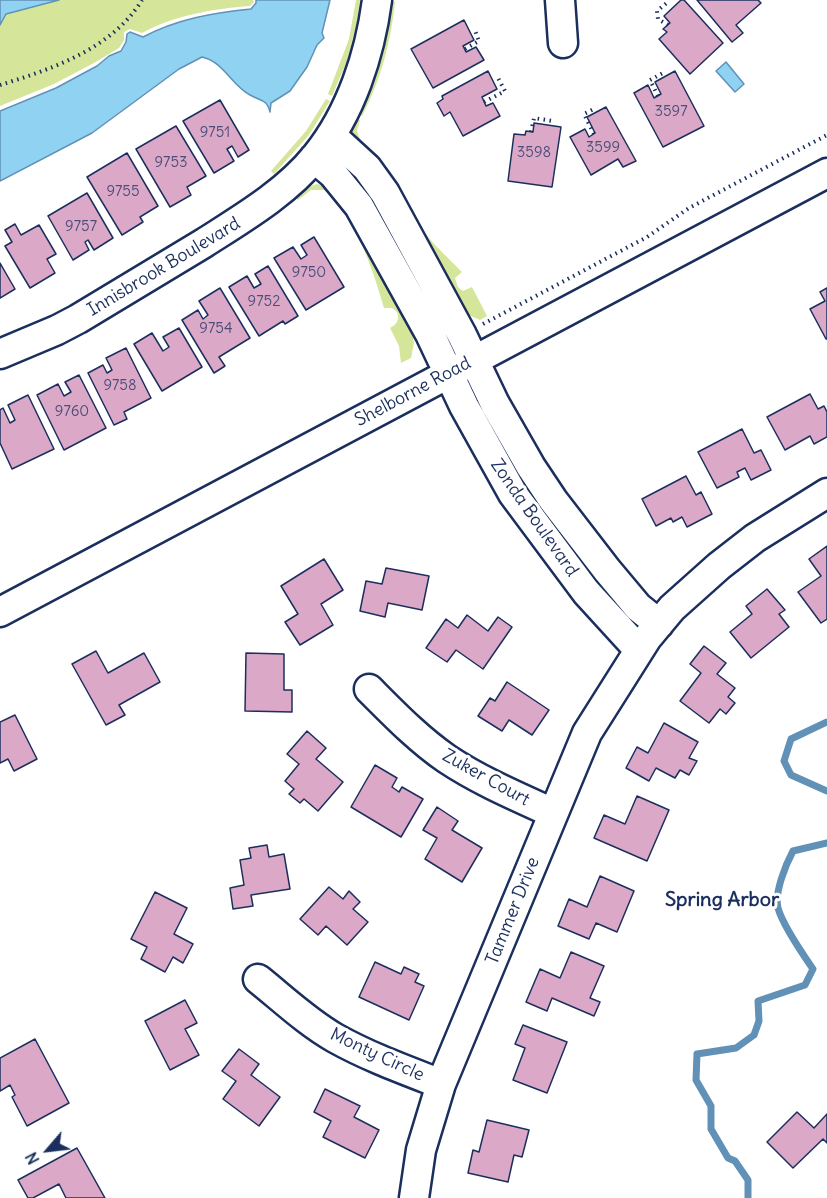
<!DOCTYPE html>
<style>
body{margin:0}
#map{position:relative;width:827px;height:1198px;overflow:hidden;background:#fff;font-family:Delius,sans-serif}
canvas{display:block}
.north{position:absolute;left:18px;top:1120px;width:60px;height:60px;-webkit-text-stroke:4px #fff;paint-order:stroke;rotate:242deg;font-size:16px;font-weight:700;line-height:24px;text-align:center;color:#1b2f5e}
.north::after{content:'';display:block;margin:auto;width:21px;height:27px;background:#1b2f5e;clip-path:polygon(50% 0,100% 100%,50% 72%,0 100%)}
</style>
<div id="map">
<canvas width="827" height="1198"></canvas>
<div class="north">N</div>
</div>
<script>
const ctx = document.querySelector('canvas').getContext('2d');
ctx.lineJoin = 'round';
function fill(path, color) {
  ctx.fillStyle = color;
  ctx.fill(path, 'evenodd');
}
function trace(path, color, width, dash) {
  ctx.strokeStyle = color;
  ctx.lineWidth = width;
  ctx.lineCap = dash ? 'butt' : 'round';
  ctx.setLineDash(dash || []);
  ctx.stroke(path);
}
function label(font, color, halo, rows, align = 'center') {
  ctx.font = font + ' Delius,sans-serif';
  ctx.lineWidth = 6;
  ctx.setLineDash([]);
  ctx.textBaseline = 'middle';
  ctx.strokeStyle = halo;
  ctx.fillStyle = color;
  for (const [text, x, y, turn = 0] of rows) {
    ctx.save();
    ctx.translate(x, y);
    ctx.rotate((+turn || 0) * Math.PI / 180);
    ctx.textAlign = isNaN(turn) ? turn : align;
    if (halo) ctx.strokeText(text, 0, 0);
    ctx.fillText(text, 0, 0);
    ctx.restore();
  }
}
fill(new Path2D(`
 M0 0H253L254 2 250 6C212 9 176 15 142 33L130 29 124 32V40L119 48 94 63 54 84 0 106Z
 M356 0H360L357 22 347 61 332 96 328 94 349 39Z
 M391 1 395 2C391 41 381 80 362 116L357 113 378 63Z
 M326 99 330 101 309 135 274 174 271 171 306 131Z
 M355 118 360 120 357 131 361 142 422 229 434 244 462 272 455 278 458 287 463 291 472 287 487 316 480 320 462 312 354 141 351 128Z
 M317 184 328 187 341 200 412 332 414 343 411 358 401 363 399 346 390 328C397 324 400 320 397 312L392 308H384C375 276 353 208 324 190H311L298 200 295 197 305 188Z`), '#d5e69a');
const water = new Path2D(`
 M0 0H59L6 14 0 25Z
 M256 0H330L322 33 324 38 317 45 307 67 290 91 271 103 270 112C267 99 260 101 250 95 231 85 224 62 202 57L179 69 92 133 0 181V111L56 88 97 66 109 56 121 51 126 42 127 34 130 32 143 37C177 19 212 13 251 9L256 3Z
 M726 62 744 84 735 92 716 71Z`);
fill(water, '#8fd2f1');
trace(water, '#6191b6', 1.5);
trace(new Path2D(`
 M827 722 791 739 784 761 791 775 827 791
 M748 1198V1180L735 1161 728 1158 711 1129V1106L696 1080 697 1054 736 1048 754 1035 759 1021 758 1001 805 985 813 969C802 953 783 926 778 908 774 893 786 864 793 851L827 843`), '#6191b6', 7);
const building = new Path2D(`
 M681 0H684L723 43 690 74 659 39 667 32 663 29 670 23 664 16Z
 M697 0H758L761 3 736 25 743 33 732 42Z
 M464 20 474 40 463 46 466 52 476 47 484 60 433 88 411 49Z
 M488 71 497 89 482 97 486 106 493 103 500 116 463 136 450 112 444 116 437 103 443 99 442 96Z
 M675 71 704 126 663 147 634 93 648 85 654 98 661 94 655 82Z
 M220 100 249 150 238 157 232 146 227 149 234 161 214 173 183 121Z
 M606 107 636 161 623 167 618 159 591 175 570 137 585 129 589 137 595 133 587 117Z
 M534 123 561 127 552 187 508 181 514 134 525 135 526 131 533 132Z
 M176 126 206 176 187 187 191 195 170 207 136 149Z
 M127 153 158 206 140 217 143 222 122 235 87 177Z
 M87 193 113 238 94 250 88 240 85 242 89 250 73 260 48 216Z
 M15 224 21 235 39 225 56 254 47 259 55 273 30 288 5 246 12 242 5 230Z
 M314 237 344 287 306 310 274 258 293 247 301 259 307 255 301 245Z
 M0 263 15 289 0 298Z
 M268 266 298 316 285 324 283 321 259 336 229 287 247 276 254 288 261 284 255 274Z
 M220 288 250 338 219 357 225 366 214 373 182 320 198 310 203 319 208 315 199 301Z
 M827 288V339H826L810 309 825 301 820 292Z
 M179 328 202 367 162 391 134 344 152 333 163 351 169 347 163 337Z
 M126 348 151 398 124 412 127 419 114 425 88 373 103 365 107 373 112 370 106 358Z
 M79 375 106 428 64 450 37 395 58 384 64 396 71 392 65 382Z
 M810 394 818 409 824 406 827 412V437L814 444 810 436 785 450 767 417Z
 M28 395 54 449 12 469 0 443V410L3 408 10 423 15 420 8 405Z
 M742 429 754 453 761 450 771 470 751 480 745 468 737 472 739 477 717 488 698 452Z
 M686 476 696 495 701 492 712 514 687 527 682 517 673 522 671 518 656 526 642 499Z
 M827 546V619L821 623 798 592 821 576 809 559Z
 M324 559 343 590 321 604 333 625 300 645 285 622 298 614 281 586Z
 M386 568 429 576 422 610 388 603 385 617 360 611 366 581 382 584Z
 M767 589 785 610 779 614 789 627 751 658 730 632 752 614 746 606Z
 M467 615 488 631 498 617 512 627 483 669 456 650 447 662 426 648 446 619 458 628Z
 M704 646 726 663 717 674 735 688 728 697 735 703 726 714 720 709 709 723 680 701 701 673 690 664Z
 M96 651 108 673 144 653 160 682 119 705 125 715 106 725 72 664Z
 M246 653 284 654V690H292V712L245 711Z
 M507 682 549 710 532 735 509 720 502 731 478 716 490 698 495 701Z
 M15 715 37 759 14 771 8 759 0 763V722Z
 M664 723 698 742 689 758 697 761 689 775 680 770 675 778 656 768 649 781 626 768 637 747 648 753Z
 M307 731 326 748 316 759 343 782 318 811 304 799 300 803 289 794 294 789 285 781 299 764 287 754Z
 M375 765 397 778 392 787 399 792 402 787 423 799 401 837 351 807Z
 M637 796 669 810 647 861 594 838 604 815 625 824Z
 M437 807 458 821 452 830 482 848 462 882 425 859 437 838 423 830Z
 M267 845 269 857 284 854 290 889 251 895 253 906 233 909 230 888 244 885 240 860 251 858 249 848Z
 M600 876 634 891 617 932 596 923 589 939 558 926 569 899 587 907Z
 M329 887 343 899 349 891 360 902 353 909 368 922 347 945 326 926 318 935 300 919Z
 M155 892 187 908 174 934 193 944 183 963 173 957 165 972 141 959 147 947 131 939Z
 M571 952 604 966 590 998 600 1002 594 1016 552 998 547 1011 526 1002 540 969 560 978Z
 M375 962 401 974 404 967 419 974 415 982 424 986 409 1020 359 997Z
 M185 1000 197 1023 185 1029 199 1055 170 1070 145 1021Z
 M523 1025 567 1042 547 1093 513 1080 525 1048 515 1044Z
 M35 1039 69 1103 27 1126 12 1097 15 1095 10 1085 0 1091V1058Z
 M239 1049 259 1064 251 1075 280 1097 259 1126 223 1099 236 1081 222 1071Z
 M325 1089 360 1106 354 1117 379 1130 365 1158 323 1137 331 1121 314 1112Z
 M797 1112 814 1128 827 1114V1143L823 1139 793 1168 767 1142Z
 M487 1120 529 1130 522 1157 514 1155 508 1182 468 1173 473 1150 479 1152Z
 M77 1148 105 1198H66L59 1184 33 1198H28L18 1180Z`);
fill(building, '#dba9c7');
trace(building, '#1b2f5e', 1.5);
const minor = new Path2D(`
 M560 0 563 43
 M331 135 367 168 385 193 462 335 495 404 531 467 553 500 607 570 638 607 659 624
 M314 158 333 174 359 206 430 334 464 406 513 494 586 592 639 650
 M0 354 57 330 78 319C120 294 162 268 204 243 243 218 286 193 316 156 351 113 370 54 377 0
 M0 612 827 173
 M369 689C393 713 418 739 447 759 480 781 518 797 553 813
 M258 979C283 999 307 1022 335 1038 369 1057 405 1070 441 1084
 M414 1198 421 1150 441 1084 587 733 647 638 672 608 719 566 755 538 827 493`);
trace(minor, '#1b2f5e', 33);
trace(new Path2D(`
 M668 25 658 19 657 11 669 1
 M465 49 479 41 474 28
 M0 85C52 69 112 49 142 0
 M658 96 650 80 663 73
 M484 102 505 91 498 78
 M531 132 534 118 552 121
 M594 134 584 114 596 108
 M483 324 647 237 689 208 827 135`), '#1b2f5e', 4, [1.5, 4.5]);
trace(minor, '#fff', 28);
label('15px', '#4b4e78', null, [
 ["3597",671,112],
 ["9751",215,133],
 ["3599",603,148],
 ["3598",534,153],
 ["9753",171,163],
 ["9755",123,192],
 ["9757",81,227],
 ["9750",309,273],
 ["9752",264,302],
 ["9754",216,329],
 ["9758",120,386],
 ["9760",72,412]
]);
label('18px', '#1b2f5e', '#fff', [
 ["Innisbrook Boulevard",164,267,-31],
 ["Shelborne Road",413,392,-28],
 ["Zonda Boulevard",534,518,55],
 ["Zuker Court",486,778,29],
 ["Tammer Drive",513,911,-68],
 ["Monty Circle",377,1055,25]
]);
label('bold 20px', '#1b2f5e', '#fff', [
 ["Spring Arbor",722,900]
]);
</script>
